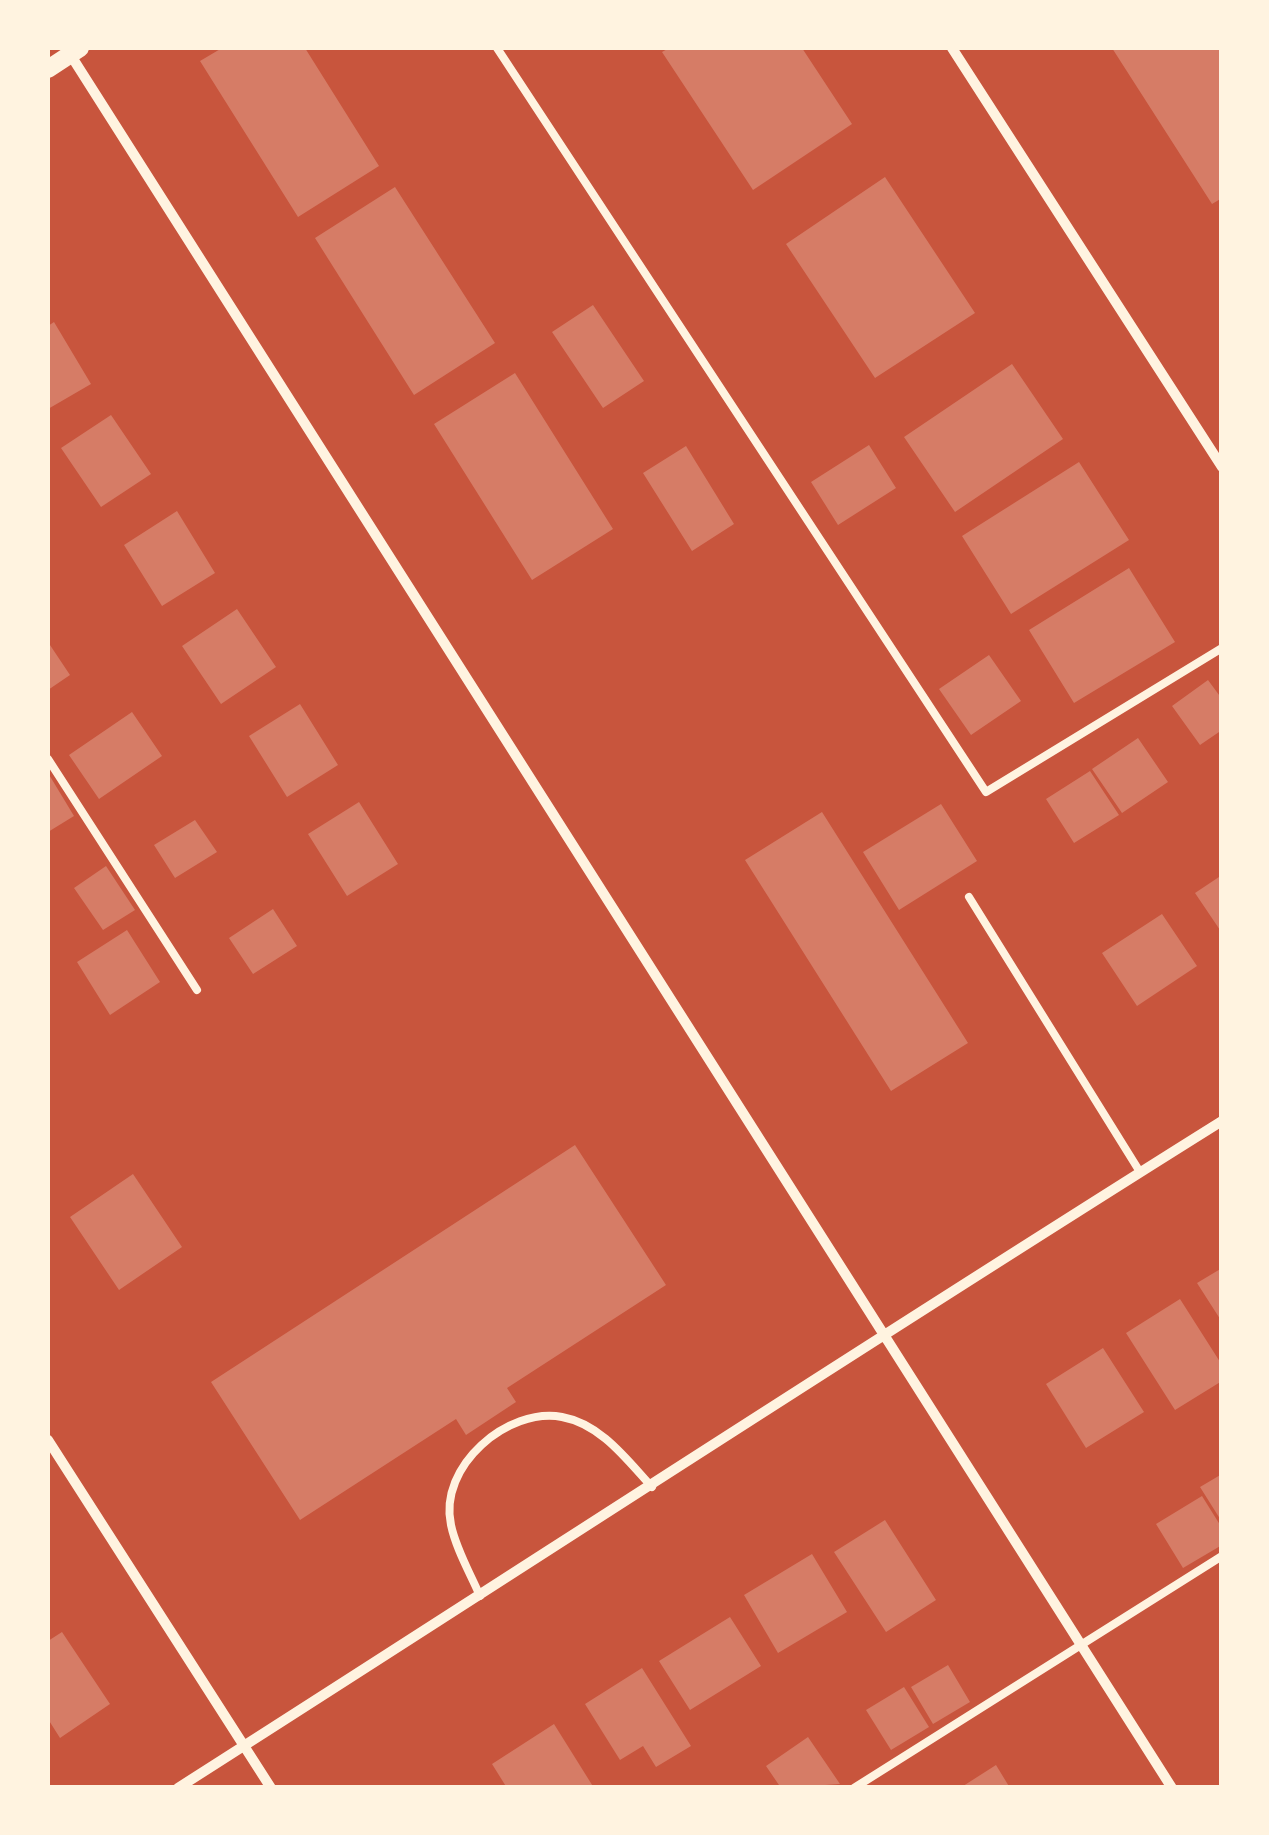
<!DOCTYPE html>
<style>
body{margin:0}
#map{position:relative;width:1269px;height:1835px;overflow:hidden;background:#c8553d;font-family:"Source Serif 4",serif}
canvas{display:block}
.frame{position:absolute;inset:0;border:50px solid #fff3e0;pointer-events:none}
</style>
<div id="map">
<canvas width="1269" height="1835"></canvas>
<div class="frame"></div>
</div>
<script>
const ctx = document.querySelector('canvas').getContext('2d');
ctx.lineJoin = 'round';
function fill(path, color) {
  ctx.fillStyle = color;
  ctx.fill(path, 'evenodd');
}
function trace(path, color, width, dash) {
  ctx.strokeStyle = color;
  ctx.lineWidth = width;
  ctx.lineCap = dash ? 'butt' : 'round';
  ctx.setLineDash(dash || []);
  ctx.stroke(path);
}
fill(new Path2D(`
 M222 48H305L379 166 298 217 200 61Z
 M669 48H802L852 124 753 190 662 52Z
 M1112 48H1222V198L1212 204Z
 M885 177 975 313 875 378 786 244Z
 M395 187 495 343 414 395 315 238Z
 M593 305 644 381 603 408 552 332Z
 M54 322 91 384 48 409V326Z
 M1012 364 1063 439 955 512 904 437Z
 M515 373 613 529 532 580 434 424Z
 M111 415 151 474 101 507 61 448Z
 M869 445 896 488 838 525 811 482Z
 M686 446 734 524 692 551 643 473Z
 M1079 462 1129 540 1011 614 962 536Z
 M177 511 215 573 162 606 124 545Z
 M1129 568 1175 642 1074 703 1029 630Z
 M237 609 276 667 221 704 182 646Z
 M48 642 70 675 48 690Z
 M989 655 1021 701 971 735 939 689Z
 M1208 680 1222 699V730L1200 745 1172 706Z
 M300 704 338 765 287 797 249 736Z
 M132 712 162 756 99 799 69 755Z
 M1138 738 1168 782 1122 813 1092 769Z
 M1090 771 1119 815 1074 843 1046 799Z
 M48 773 74 816 48 832Z
 M359 802 398 864 347 896 308 834Z
 M941 804 977 861 899 910 863 852Z
 M822 812 968 1043 891 1091 745 860Z
 M195 820 217 852 175 878 154 845Z
 M106 866 135 910 103 930 74 888Z
 M1222 875V933L1195 893Z
 M273 909 297 946 253 974 229 938Z
 M1162 914 1197 966 1137 1006 1102 953Z
 M127 930 160 982 110 1015 77 962Z
 M575 1145 666 1285 507 1388 516 1402 466 1435 456 1419 300 1520 211 1382Z
 M133 1174 182 1247 119 1290 70 1217Z
 M1222 1268V1322L1197 1283Z
 M1180 1299 1222 1365V1381L1175 1410 1126 1333Z
 M1103 1348 1144 1412 1086 1448 1046 1384Z
 M1222 1474V1522L1200 1487Z
 M1202 1496 1222 1528V1545L1183 1568 1156 1524Z
 M885 1520 936 1600 886 1632 834 1552Z
 M812 1554 847 1612 778 1653 744 1595Z
 M730 1617 761 1666 690 1710 659 1661Z
 M62 1632 110 1704 60 1738 48 1719V1641Z
 M948 1665 970 1702 933 1724 911 1687Z
 M642 1668 691 1746 656 1767 643 1746 620 1760 585 1704Z
 M904 1687 929 1727 891 1750 866 1710Z
 M554 1724 594 1788H507L492 1764Z
 M808 1737 840 1784 781 1788 766 1766Z
 M996 1765 1010 1788H960Z`), '#d67c66');
trace(new Path2D(`
 M497 48 986 792 1222 648
 M48 759 197 990
 M969 897 1140 1172
 M480 1596C470 1573 456 1549 451 1525 438 1466 508 1407 562 1417 601 1424 627 1460 652 1487
 M854 1788 1222 1556`), '#fff3e0', 8);
trace(new Path2D(`
 M952 48 1222 467
 M70 54 1172 1788
 M48 1440 271 1788
 M178 1788C526 1566 872 1340 1222 1121`), '#fff3e0', 10);
trace(new Path2D(`
 M48 69 80 48`), '#fff3e0', 18);
</script>
